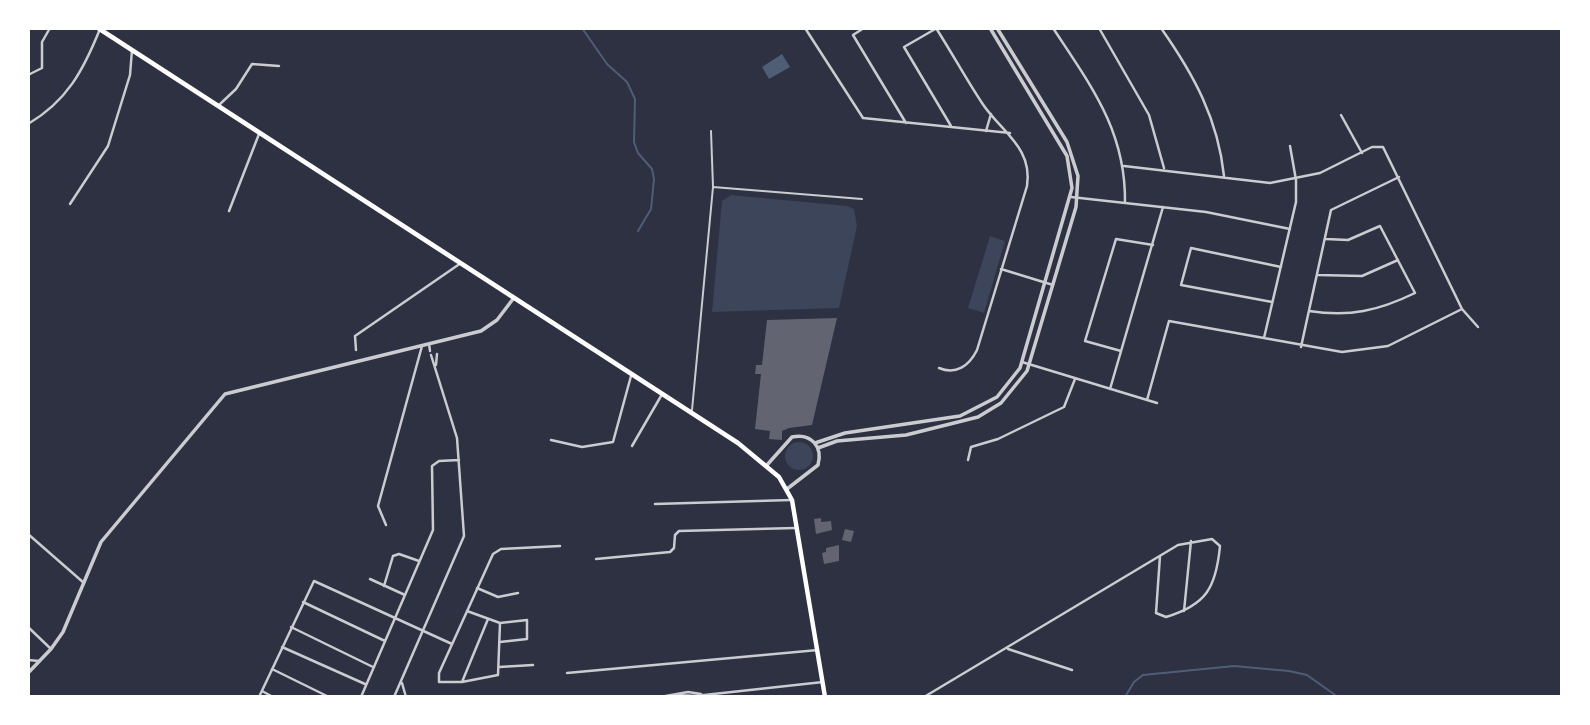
<!DOCTYPE html>
<style>
body{margin:0}
#map{position:relative;width:1590px;height:725px;overflow:hidden;background:#2d3142;font-family:Inter,sans-serif}
canvas{display:block}
.frame{position:absolute;inset:0;border:30px solid #fff;pointer-events:none}
</style>
<div id="map">
<canvas width="1590" height="725"></canvas>
<div class="frame"></div>
</div>
<script>
const ctx = document.querySelector('canvas').getContext('2d');
ctx.lineJoin = 'round';
function fill(path, color) {
  ctx.fillStyle = color;
  ctx.fill(path, 'evenodd');
}
function trace(path, color, width, dash) {
  ctx.strokeStyle = color;
  ctx.lineWidth = width;
  ctx.lineCap = dash ? 'butt' : 'round';
  ctx.setLineDash(dash || []);
  ctx.stroke(path);
}
fill(new Path2D(`
 M731 195 847 206 854 209 857 226 839 308 712 312 722 201Z
 M990 236 1005 241 984 313 968 308Z
 M785 456a14 14 0 1 1 28 0a14 14 0 1 1-28 0Z`), '#3c4559');
fill(new Path2D(`
 M782 54 790 67 769 79 762 67Z`), '#4f5d75');
trace(new Path2D(`
 M582 28 607 64 627 82 635 99 634 142 638 153 652 169 654 179 651 209 638 231
 M1125 697 1134 682 1143 675 1234 666 1289 671 1307 675 1338 697`), '#4f5d75', 2);
fill(new Path2D(`
 M837 318 812 425 789 428 782 431V440L769 439 770 431 755 429 761 374H755L756 365H762L767 320Z
 M821 518V522L831 521 832 530 816 534 814 519Z
 M845 529 854 531 851 542 842 540Z
 M839 545V561L824 564 822 553 826 552V548Z`), '#626471');
trace(new Path2D(`
 M713 187 862 199
 M692 410 713 187 711 131`), '#caccd0', 2);
trace(new Path2D(`
 M805 28 863 118 1010 133
 M864 28 853 35 906 123
 M936 28C952 53 966 79 982 103 1001 132 1033 147 1027 186L977 350C969 366 956 375 939 368
 M937 28 904 47 951 126
 M1053 28C1091 86 1126 131 1125 203
 M1099 28 1149 115 1164 168
 M1161 28C1194 75 1218 119 1224 176
 M28 75 42 68V42L50 28
 M219 105 236 89 252 64 279 66
 M1341 115 1362 153
 M28 124C67 101 83 71 100 29
 M986 131 991 114
 M1124 166 1270 183 1320 173 1372 147H1383L1462 309 1478 327
 M1071 197 1206 212 1290 229
 M70 204 108 146 130 75 132 50
 M229 211 259 134
 M1001 269 1053 285
 M1318 275 1362 276 1398 260
 M1272 302 1181 285 1191 248 1281 267
 M1309 311C1350 317 1378 311 1415 293L1380 226 1348 240 1326 239
 M1264 338 1296 202V180L1290 146
 M429 344 430 351
 M1301 347 1331 210 1399 177
 M356 350 355 336 461 263
 M1121 351 1085 341 1116 239 1153 245
 M1022 362 1157 403
 M436 365 437 354
 M1110 389 1163 207
 M1147 400 1169 321 1342 352 1388 346 1462 309
 M551 440 582 447 613 442 631 376
 M632 446 661 396
 M968 460 971 447 998 439 1064 407 1075 379
 M655 504 791 500
 M386 525 378 506 422 346
 M28 534 84 583
 M596 559 670 552 674 548 675 535 679 531 795 528
 M370 579 405 595
 M384 586 393 556 399 554 419 561
 M477 588 498 597 518 593
 M303 602 385 641
 M467 611 500 623 527 620V639L500 642
 M1184 611 1191 541
 M500 623 498 675 462 682H439V673L493 554 501 549 560 546
 M28 627 51 649
 M291 627 373 667
 M282 647 365 684
 M1008 649 1072 670
 M28 660 39 661
 M499 667 533 665
 M272 669 329 697
 M567 673 818 650
 M462 682 488 619
 M402 683 406 697
 M262 691 273 697
 M680 695 695 696 823 682
 M259 697 314 581 452 644
 M361 697 433 530 432 466 439 461 459 460
 M394 697 464 536 457 438 431 355
 M660 697 688 692 701 694
 M924 697 1178 545 1212 539 1220 546C1216 588 1206 605 1166 617L1156 613 1160 556`), '#caccd0', 2.5);
trace(new Path2D(`
 M815 443 845 433 960 416 997 397 1020 368 1072 188 1067 156 990 28
 M818 448 837 441 906 435 978 417 1001 403 1027 371 1076 207 1078 176 1067 142 997 28
 M767 465 792 437C811 433 823 446 818 465L787 489
 M28 673 51 649 63 632 101 542 225 394 481 331 497 320 513 299`), '#caccd0', 3.5);
trace(new Path2D(`
 M98 28 738 443 779 477 792 500 825 697`), '#fff', 4.5);
</script>
